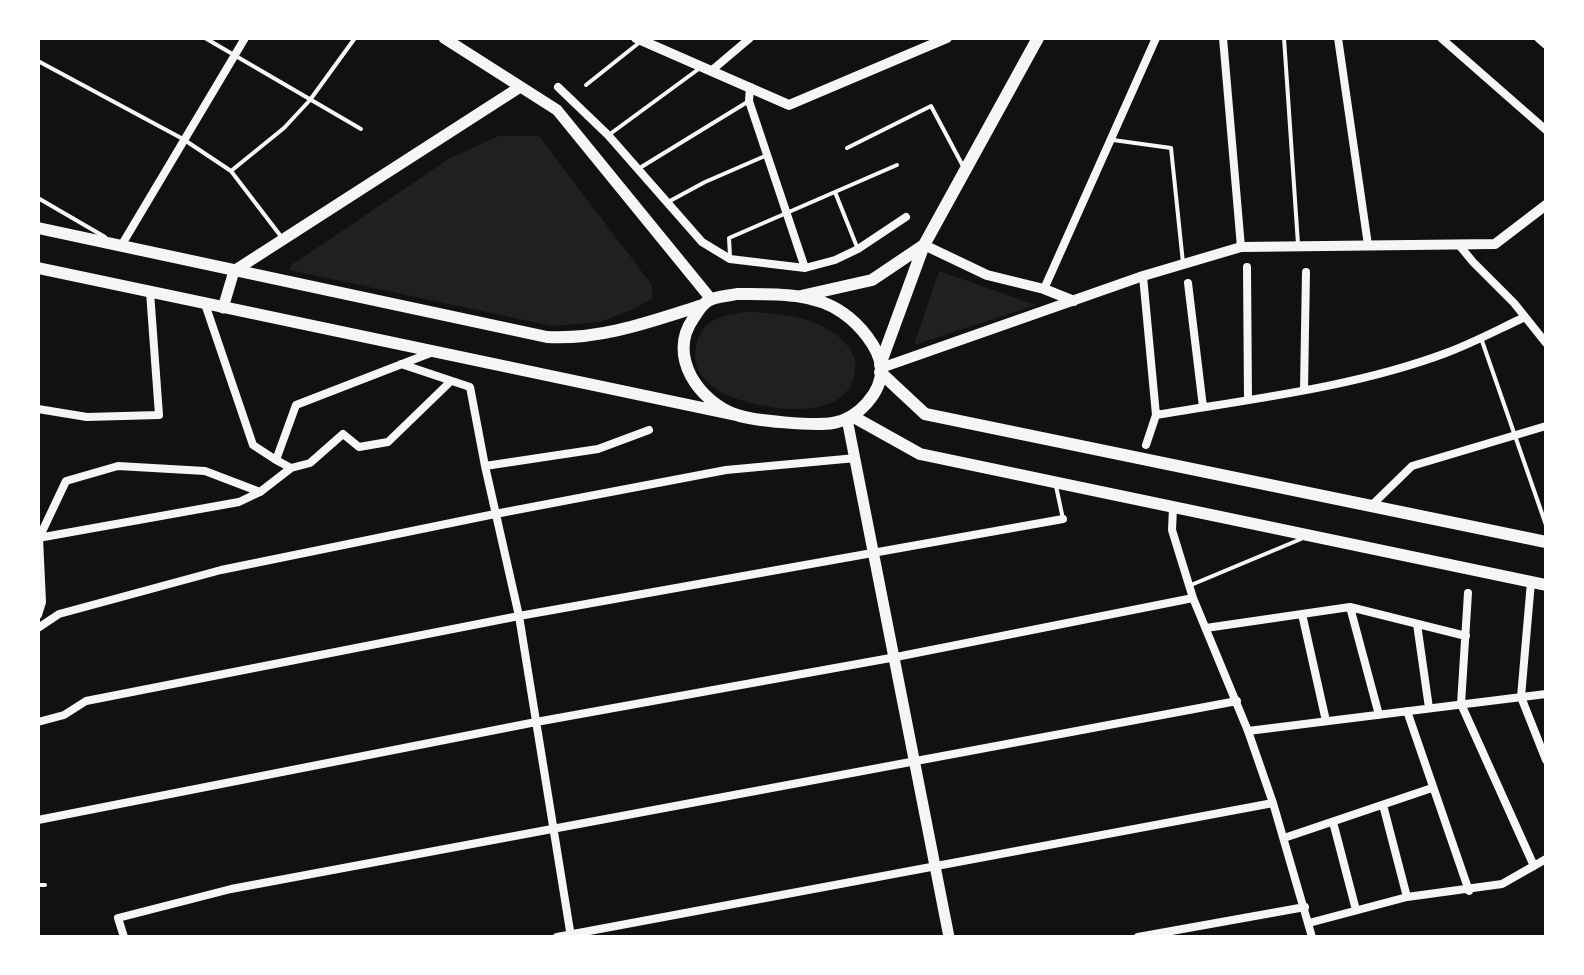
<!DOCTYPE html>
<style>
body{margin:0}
#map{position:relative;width:1584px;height:975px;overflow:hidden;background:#111;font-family:Karla,sans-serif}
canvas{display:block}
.frame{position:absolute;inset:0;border:40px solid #fff;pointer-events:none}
</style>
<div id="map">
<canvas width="1584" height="975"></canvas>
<div class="frame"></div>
</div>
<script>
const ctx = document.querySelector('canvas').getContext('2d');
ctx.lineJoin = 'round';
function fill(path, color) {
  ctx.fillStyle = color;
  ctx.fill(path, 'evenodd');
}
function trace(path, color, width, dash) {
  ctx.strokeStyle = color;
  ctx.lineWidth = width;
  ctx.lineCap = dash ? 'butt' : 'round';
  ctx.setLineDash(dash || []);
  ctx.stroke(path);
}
fill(new Path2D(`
 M499 136H539L652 285V298L636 308 600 322 552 326 289 270 291 265 452 157Z
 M939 271 1036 305 914 345Z
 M744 312C777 312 823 317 846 344 853 352 857 361 855 372 849 417 784 412 752 403 733 399 710 390 700 373 690 356 696 329 714 320 723 315 734 314 744 312Z`), '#202020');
trace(new Path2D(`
 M205 38 361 129
 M1284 38 1298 244
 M38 61 183 139 231 171 283 239
 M586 85 640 42
 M610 134 700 68
 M1113 140 1171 148 1183 263
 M847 148 931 106 964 168
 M638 169 749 101
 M231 171 284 128 310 100 355 38
 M835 192 857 247
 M38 198 105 237
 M668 202 705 182 765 156
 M730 256 729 238 897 165
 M1481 338 1546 525
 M1056 486 1063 519
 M1191 585 1301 539
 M38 885H45`), '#f5f5f5', 4);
trace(new Path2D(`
 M1223 38 1241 247
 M1338 38 1368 245
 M1441 38 1546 130
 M1538 38 1546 45
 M711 71 750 38
 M558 87 608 135 702 242 730 259 805 268 835 260 858 249 906 217
 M750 87 749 101 805 268
 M1459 245 1473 262 1514 303 1546 343
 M121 246 245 38
 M1247 267 1248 399
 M1143 276 1156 415
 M1188 283 1203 407
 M1044 289 1156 38
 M205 304 253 445 276 460
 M401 364 470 387 485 466 519 616 571 937
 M1304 390 1306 272
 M38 409 87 417 159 415 150 292
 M1146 445 1156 415C1252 399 1355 387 1446 353 1473 343 1499 329 1525 317
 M485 466 598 449 649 430
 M291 468 310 463 343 434 359 447 388 442 451 381
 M1371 506 1412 466 1546 426
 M1173 508 1172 530 1193 598 1248 731 1273 803 1312 937
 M38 538 239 502 260 492
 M1531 582 1521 697 1546 760
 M1468 593 1461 704 1534 866
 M1350 607 1379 715
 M1302 614 1326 721
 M38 615 42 602 39 538 66 481 118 466 205 471 260 492 291 468 276 460 296 405 433 352
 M1417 624 1429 708
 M38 628 59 614 221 570 495 514 726 470 856 458
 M1206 628 1350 607 1466 636
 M1407 711 1469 891
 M38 722 64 715 86 701 519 616 1063 519
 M1248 731 1546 694
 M1383 805 1407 897
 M38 820 536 722 896 657 1193 598
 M1333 822 1356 910
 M1284 838 1432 788
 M1309 923 1407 897 1502 884 1546 859
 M124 937 118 918 231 889 1237 701
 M557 937 1273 803
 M1138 937 1305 907`), '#f5f5f5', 8);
trace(new Path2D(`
 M636 38 789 105 947 38
 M924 245 987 275 1044 289 1074 301
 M881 368 1143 276 1241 247 1495 244 1546 205`), '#f5f5f5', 10);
trace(new Path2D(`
 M444 38 557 110 711 299
 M223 308 234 271 520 87
 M847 419 949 937`), '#f5f5f5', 11);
trace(new Path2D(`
 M38 228 547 337C602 340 652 321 703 305
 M38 268 736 415
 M737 294C772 294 814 292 843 313 859 324 879 347 881 367 883 393 857 419 833 423 814 426 754 421 737 415 699 402 667 356 693 319 697 313 701 305 708 301 716 296 728 296 737 294Z
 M801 296 872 280 924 245
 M880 365 924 245 1038 38
 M880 372 925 414 1546 542
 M852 416 920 454 1546 585`), '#f5f5f5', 12);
</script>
